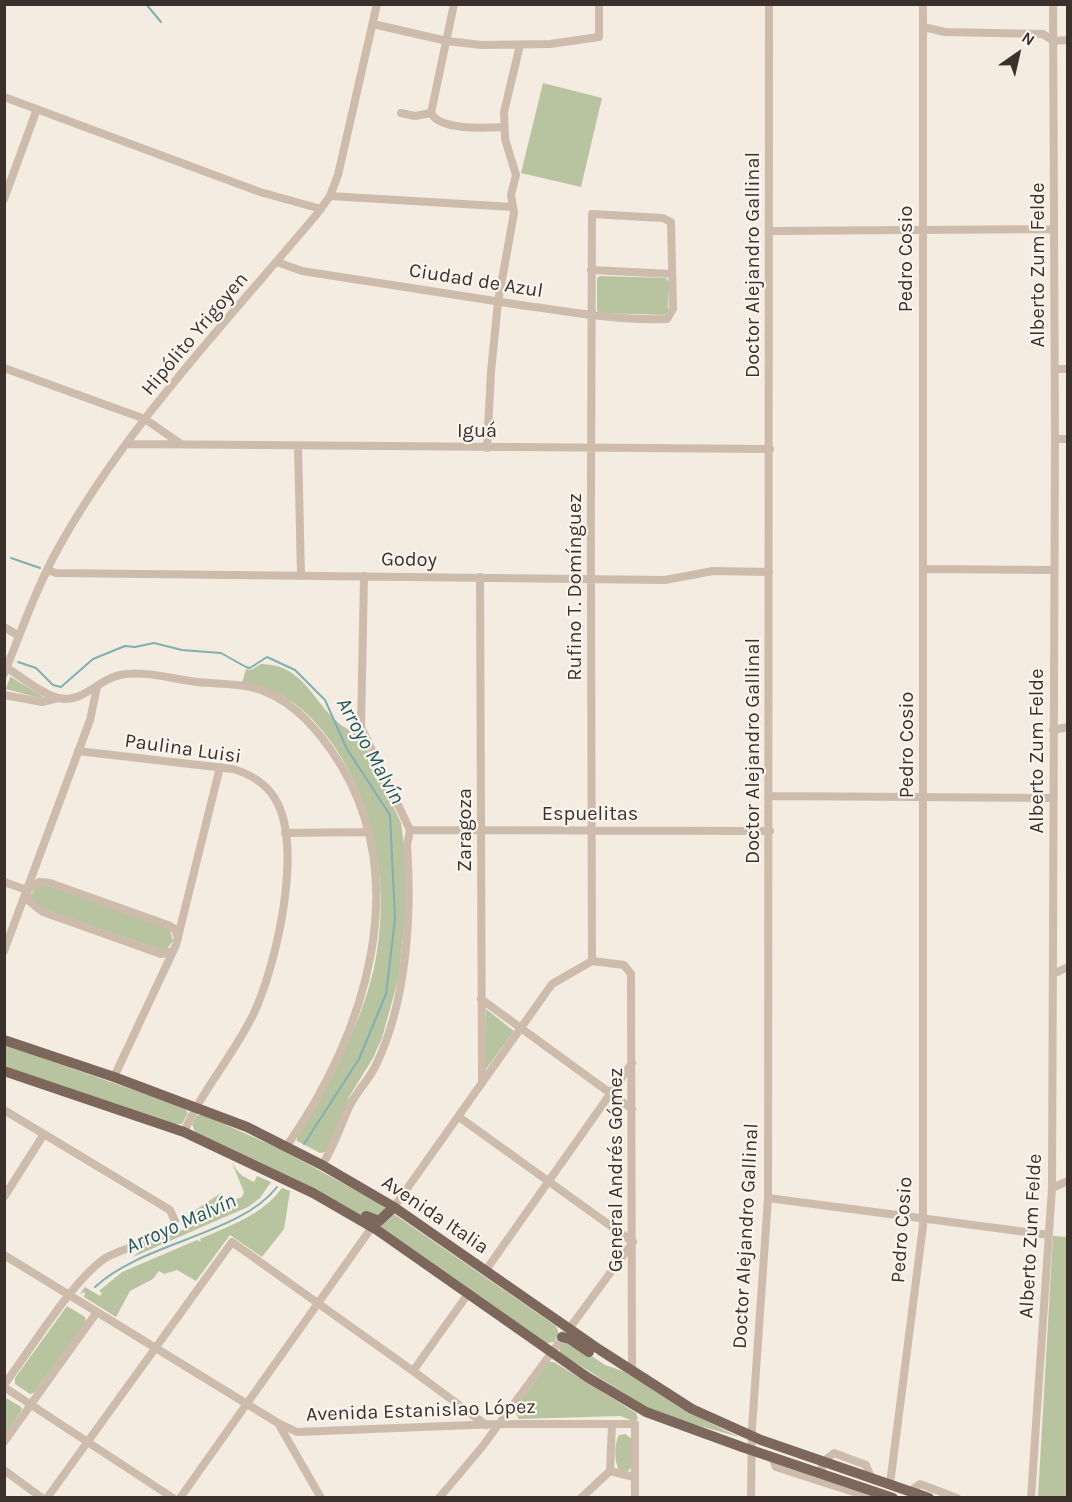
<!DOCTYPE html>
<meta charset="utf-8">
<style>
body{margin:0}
#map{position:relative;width:1072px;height:1502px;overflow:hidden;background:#f4ebe1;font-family:Karla,sans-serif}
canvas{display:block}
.frame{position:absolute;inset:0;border:6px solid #3b302b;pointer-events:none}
.north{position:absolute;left:988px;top:24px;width:60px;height:60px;-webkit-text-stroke:4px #fbf5ee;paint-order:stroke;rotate:34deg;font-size:16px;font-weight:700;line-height:24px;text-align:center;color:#3b302b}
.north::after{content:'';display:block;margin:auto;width:21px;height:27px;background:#3b302b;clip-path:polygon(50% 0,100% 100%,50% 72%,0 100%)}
</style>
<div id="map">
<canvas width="1072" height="1502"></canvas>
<div class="frame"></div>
<div class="north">N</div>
</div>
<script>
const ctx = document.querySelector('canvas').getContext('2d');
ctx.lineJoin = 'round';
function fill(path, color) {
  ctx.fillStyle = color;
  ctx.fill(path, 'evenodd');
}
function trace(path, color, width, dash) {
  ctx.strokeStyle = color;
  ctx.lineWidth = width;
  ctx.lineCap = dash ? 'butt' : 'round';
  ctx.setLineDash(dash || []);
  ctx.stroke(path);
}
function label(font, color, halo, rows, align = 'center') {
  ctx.font = font + ' Karla,sans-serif';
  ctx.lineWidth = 4.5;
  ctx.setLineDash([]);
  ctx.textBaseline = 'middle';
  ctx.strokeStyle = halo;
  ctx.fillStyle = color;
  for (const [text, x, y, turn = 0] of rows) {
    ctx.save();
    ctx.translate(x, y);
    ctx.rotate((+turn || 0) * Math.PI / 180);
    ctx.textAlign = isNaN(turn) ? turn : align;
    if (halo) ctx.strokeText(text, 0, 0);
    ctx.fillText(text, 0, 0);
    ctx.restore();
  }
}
fill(new Path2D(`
 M543 83 602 98 581 187 521 173Z
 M600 276 666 278 669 282 668 312 664 315 599 313 597 310V278Z
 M261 664C313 664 316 722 360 734L401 823 405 853V917L399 976 382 1038 373 1058 349 1097 329 1149 325 1152 320 1153 297 1141V1138C327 1083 360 1030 374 968 390 893 378 813 336 749 321 727 302 705 277 693 266 688 253 686 242 683L246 669 251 670Z
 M10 677H11L44 697 40 698 6 689Z
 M43 883 170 929 173 941 166 950H161L36 906 31 897 33 891Z
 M486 1009 514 1031 486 1069 484 1068Z
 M5 1045 185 1108 188 1113 182 1124H174L5 1066Z
 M197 1115H204L280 1149 375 1201 556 1326 559 1334 554 1342 547 1343 388 1232 317 1190 195 1132 192 1124Z
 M232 1163C239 1175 244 1177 254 1182L257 1176 271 1182 260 1198 248 1207 133 1257 144 1247 194 1225 188 1215 221 1193 231 1201 242 1197 244 1192Z
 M282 1188 290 1191 284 1229 262 1257 230 1235 196 1281 177 1270 164 1274 159 1271 153 1279 130 1291 116 1317 84 1297 85 1292 80 1294 85 1287 100 1296 102 1293 99 1291 122 1272 197 1240 201 1242 200 1239C231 1225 261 1216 282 1188Z
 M1053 1236 1067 1237V1497H1038Z
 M67 1306 85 1317 86 1322 34 1393 30 1394 15 1384V1378Z
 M564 1341 571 1342 605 1365 623 1371 698 1417 739 1437 675 1419 646 1407 560 1353 559 1347Z
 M549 1362H554L636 1413 638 1419 634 1421 620 1416 519 1419 514 1410Z
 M4 1397 20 1406 22 1409 5 1436Z
 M625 1434 632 1439 631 1468 628 1471 619 1470C614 1462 614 1443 619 1435Z`), '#b8c4a0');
trace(new Path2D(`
 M146 4 161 22
 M11 558 40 568
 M18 662 36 668 53 685 61 687 93 659 125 646 135 647 154 643 182 650 221 653 246 667 250 668 267 657 295 670 325 700 347 749 390 815 395 919 386 994 359 1059 304 1144
 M95 1287C143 1242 240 1235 277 1187`), '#7fb0b2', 2);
trace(new Path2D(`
 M373 24 447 41 481 45 550 44 599 37V4
 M923 27 945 32 1043 34 1053 41 1068 40
 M4 97 260 192 321 209
 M401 113 415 116 431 113
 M431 113 454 4
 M431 113C440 131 486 128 504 127
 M330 196 513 207
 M4 199 37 109
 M769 231 1054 229
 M277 262 302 271C377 283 452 295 527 306 573 312 620 321 667 319L673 309 671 222 663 218 592 214C590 463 591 712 592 961
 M591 270 672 274
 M4 368 145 419 181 444
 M1055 369H1068
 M1055 439H1068
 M127 444 770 449
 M298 446 301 575
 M487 448 491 372 498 302 514 213 511 195 516 175 505 139 504 112 520 45
 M923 569 1054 570
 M47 570 56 573 665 580 713 571 769 572
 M480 577 482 1083
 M4 627 19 636
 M7 668C22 677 40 693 58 698 83 704 98 679 120 675 143 670 173 679 197 682 215 684 233 683 251 687 286 695 311 722 331 750 418 874 366 1034 286 1147
 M4 674C20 635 34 593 54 556 120 433 227 321 317 214L330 196 338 175 377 4
 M4 695 42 702 58 698
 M1053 730 1068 727
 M78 751 233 769C250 774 264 782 274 797 305 844 276 967 253 1015 233 1056 202 1090 184 1132
 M770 796 1053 798
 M410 830 770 831
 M285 833 367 832
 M4 882 27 890
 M27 890 39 882 50 883 168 925 175 929 178 938
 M27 890 29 901 43 912 161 954 173 951
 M4 951 90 720 97 687
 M1053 974 1068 967
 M481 999 632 1109
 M114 1077 176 945 220 767
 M4 1110 170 1210 175 1221C169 1240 121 1247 104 1259 72 1281 29 1352 4 1385
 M322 1165C334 1147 340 1127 349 1107 356 1092 369 1080 376 1065 407 1001 412 914 407 845L410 830 361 727 364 576
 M1052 1188 1068 1181
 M4 1197 44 1134
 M768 1198 1049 1235
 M394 1207 552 984 592 961 624 965 631 974 632 1371
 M4 1255 278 1423 297 1432 498 1424H635
 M486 1270 632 1063
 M413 1371 468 1294
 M4 1387 173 1498
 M278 1423 321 1498
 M4 1442 97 1312
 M772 1457 776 1467 869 1497 876 1492
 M4 1470 42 1498
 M610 1471 634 1477
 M820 1474 824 1461 834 1453 866 1465 871 1478
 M890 1484 923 1226V4
 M911 1491 920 1484 957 1498
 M47 1498 232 1242 413 1371 486 1425
 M180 1498 372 1227
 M439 1498 482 1447 633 1242 459 1117
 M581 1498 610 1471 612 1424
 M635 1498V1424
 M751 1498 752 1428 768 1198 769 4
 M1031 1498 1052 1188 1055 439 1053 4`), '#cdbbac', 8);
trace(new Path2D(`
 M4 1040 114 1077 247 1127 322 1165 394 1207 600 1350 692 1409 761 1440 929 1498
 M4 1071 184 1132 313 1193 377 1230 587 1377 646 1412 742 1447 893 1498
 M366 1216 379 1221 394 1207
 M562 1337 570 1339 589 1352`), '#7d675c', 10);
label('20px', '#3b302b', '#fbf5ee', [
 ["Pedro Cosio",906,259,-90],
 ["Doctor Alejandro Gallinal",753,265,-90],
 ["Alberto Zum Felde",1038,265,-90],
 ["Ciudad de Azul",476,281,9],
 ["Hipólito Yrigoyen",195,334,-50],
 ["Iguá",477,431],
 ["Godoy",409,560,1],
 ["Rufino T. Domínguez",575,587,-90],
 ["Pedro Cosio",907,745,-90],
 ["Paulina Luisi",183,749,8],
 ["Doctor Alejandro Gallinal",753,751,-90],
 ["Alberto Zum Felde",1037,751,-90],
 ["Espuelitas",590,814],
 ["Zaragoza",465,830,-90],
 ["General Andrés Gómez",616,1170,-90],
 ["Avenida Italia",435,1215,34],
 ["Pedro Cosio",902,1230,-86],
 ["Doctor Alejandro Gallinal",746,1236,-87],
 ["Alberto Zum Felde",1031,1236,-87],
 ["Avenida Estanislao López",421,1411,-2]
]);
label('italic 21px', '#1f5a5e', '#fbf5ee', [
 ["Arroyo Malvín",370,751,61],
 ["Arroyo Malvín",181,1224,-24]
]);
</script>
